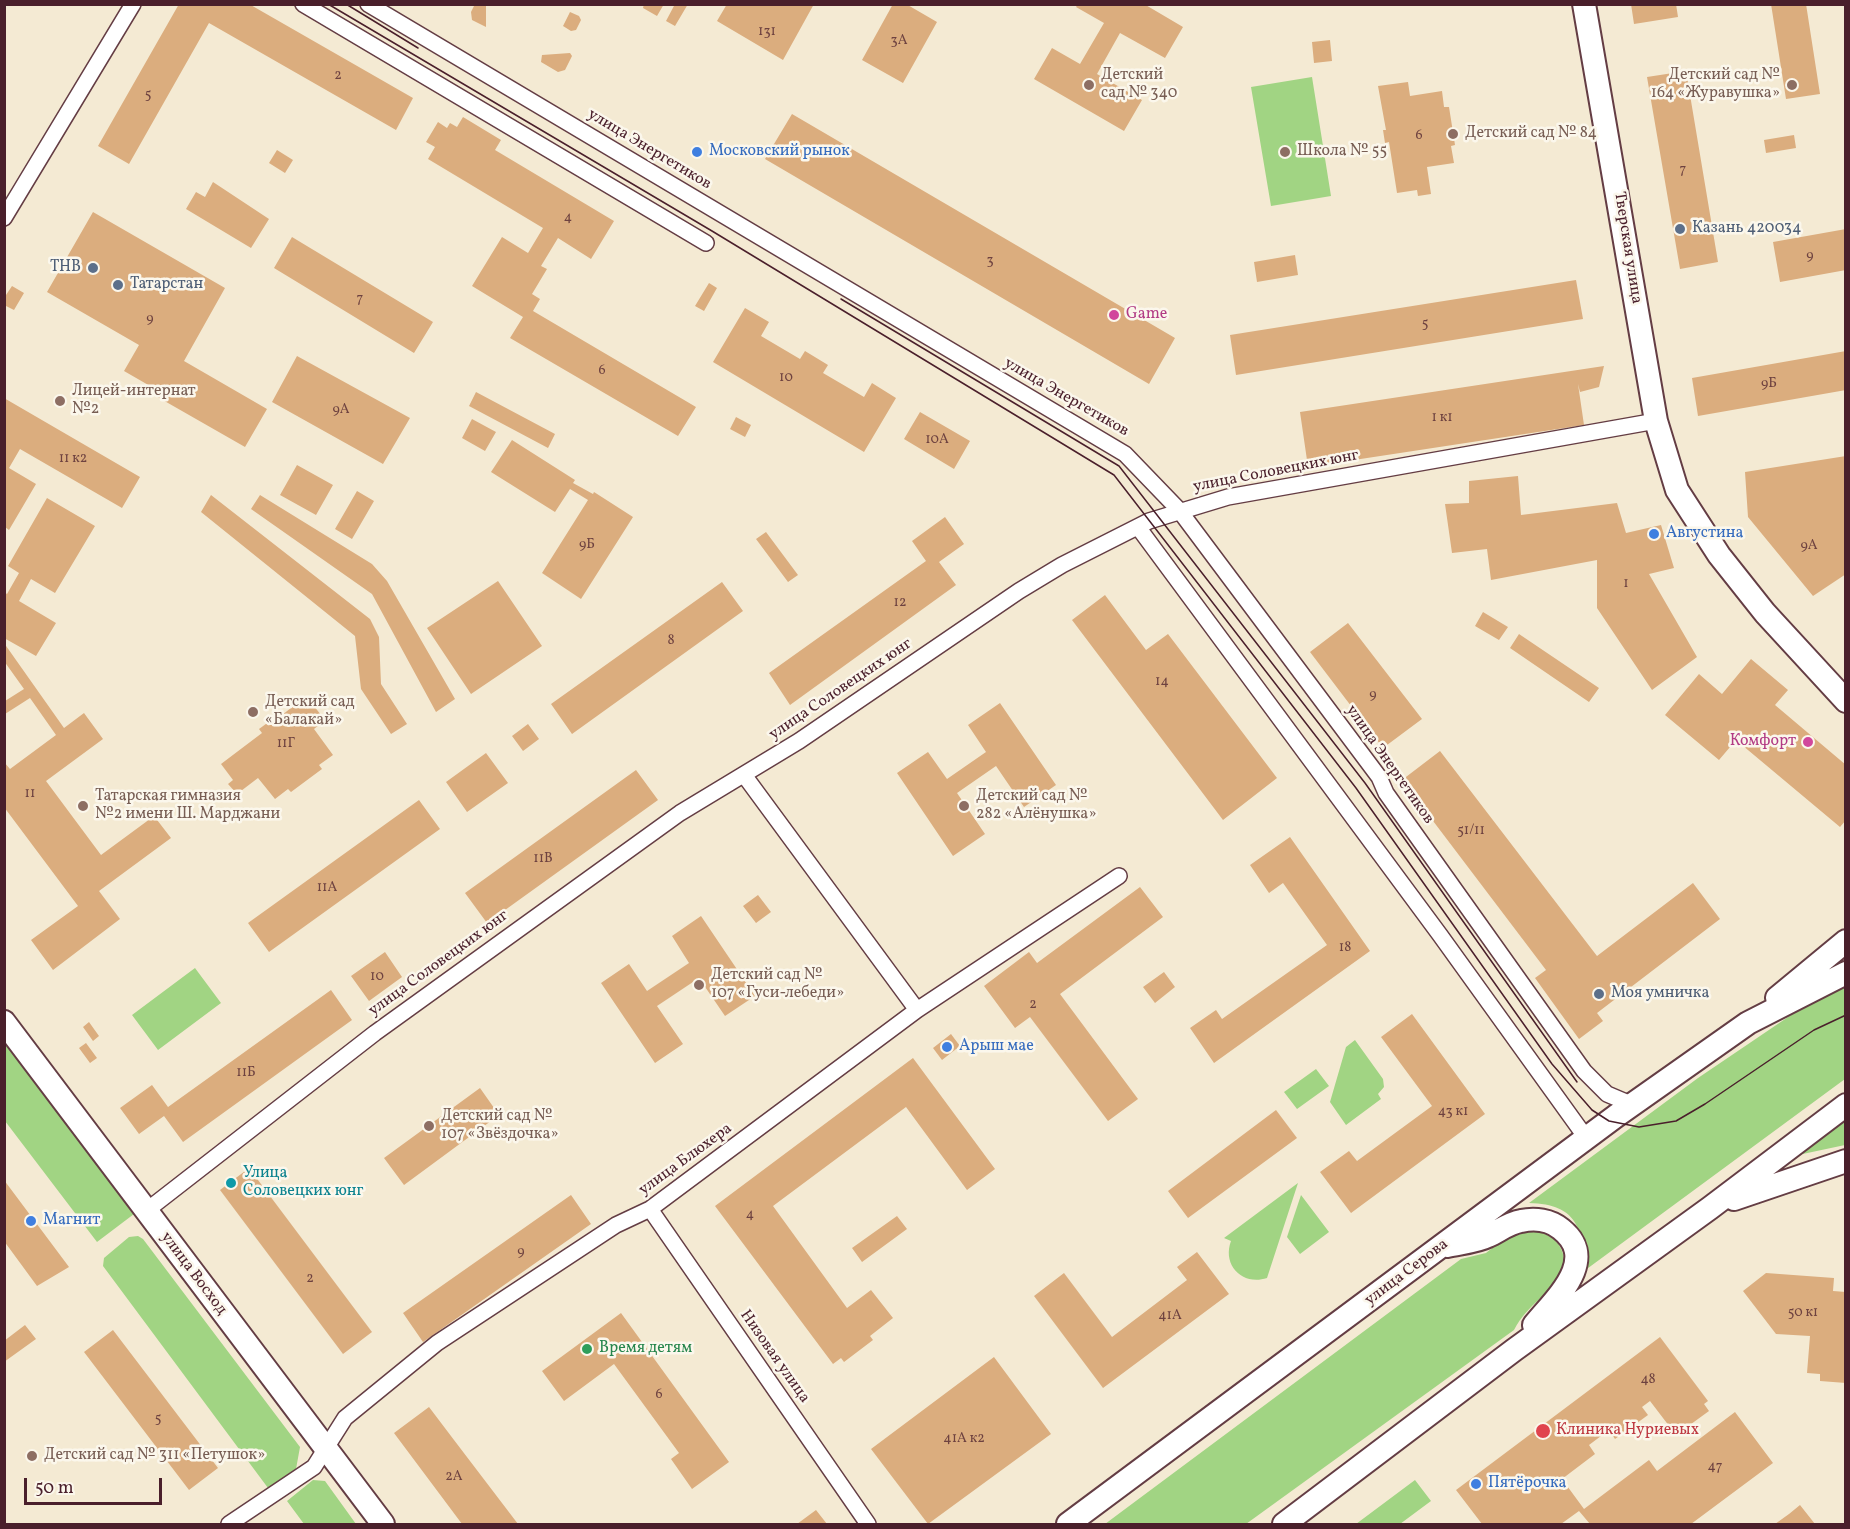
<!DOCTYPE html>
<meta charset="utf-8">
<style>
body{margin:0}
#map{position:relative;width:1850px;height:1529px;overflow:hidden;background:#f4ead3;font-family:Vollkorn,serif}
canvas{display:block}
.frame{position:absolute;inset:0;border:6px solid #4a1f2b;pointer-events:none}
.scale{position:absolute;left:24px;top:1478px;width:138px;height:27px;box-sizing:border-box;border:3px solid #4a1f2b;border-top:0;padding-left:8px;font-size:18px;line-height:21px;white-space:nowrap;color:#4a1f2b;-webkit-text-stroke:4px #fbf7ec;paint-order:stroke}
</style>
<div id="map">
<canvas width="1850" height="1529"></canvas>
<div class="frame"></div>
<div class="scale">50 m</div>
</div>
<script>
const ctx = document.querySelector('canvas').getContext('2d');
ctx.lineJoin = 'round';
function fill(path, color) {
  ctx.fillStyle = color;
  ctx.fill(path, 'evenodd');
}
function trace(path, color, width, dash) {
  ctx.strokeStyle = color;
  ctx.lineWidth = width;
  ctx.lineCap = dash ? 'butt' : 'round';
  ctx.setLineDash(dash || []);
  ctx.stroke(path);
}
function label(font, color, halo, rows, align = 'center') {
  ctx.font = font + ' Vollkorn,serif';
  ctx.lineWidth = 5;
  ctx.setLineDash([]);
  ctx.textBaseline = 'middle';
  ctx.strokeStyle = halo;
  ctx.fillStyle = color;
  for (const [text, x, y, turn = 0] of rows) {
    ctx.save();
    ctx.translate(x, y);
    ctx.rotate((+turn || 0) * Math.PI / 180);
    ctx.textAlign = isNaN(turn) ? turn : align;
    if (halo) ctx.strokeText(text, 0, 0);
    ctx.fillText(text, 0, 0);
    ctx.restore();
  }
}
fill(new Path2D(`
 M1312 77 1331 196 1271 206 1251 87Z
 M195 968 221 1003 158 1050 132 1015Z
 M1845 987V1079L1580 1274C1586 1231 1578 1204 1529 1203L1698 1078 1794 1013Z
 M1355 1040 1383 1079 1384 1087 1378 1094 1381 1099 1346 1125 1330 1102 1346 1047Z
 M5 1044 134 1214 97 1242 5 1121Z
 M1316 1069 1329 1086 1297 1109 1284 1092Z
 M1845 1116V1145L1798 1155Z
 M1298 1183 1267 1278C1242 1286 1222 1265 1231 1241L1224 1238Z
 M1301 1195 1329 1232 1300 1254 1287 1237Z
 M1520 1226C1549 1234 1564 1237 1566 1271 1549 1296 1528 1303 1514 1330L1246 1524H1105L1461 1259 1486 1253Z
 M138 1236 143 1239 300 1447 296 1469 268 1488 103 1266 104 1258 129 1237Z
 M313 1480 325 1481 356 1524H304L287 1501Z
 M1415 1480 1431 1501 1400 1524H1356Z`), '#a1d483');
fill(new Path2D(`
 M179 4H249L413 98 396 130 209 23 129 164 98 146Z
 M475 4H486V27L472 20 471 12Z
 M644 4H664L657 16 643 8Z
 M675 4H688L675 26 666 21Z
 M727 4H814L783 60 717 21Z
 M893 4H906L937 22 903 83 862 60Z
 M1078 4H1144L1183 27 1165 58 1120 33 1097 74 1142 100 1124 131 1034 79 1052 48 1080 64 1104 23 1076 7Z
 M1631 4H1676L1678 17 1634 24Z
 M1771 4H1806L1820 94 1786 99Z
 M570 12 579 16 581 20 576 30 571 31 563 26Z
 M1330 40 1332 61 1314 63 1312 42Z
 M570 53 572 56 565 70 558 72 541 62 542 55Z
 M1686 71 1718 262 1680 269 1647 77Z
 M1408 82 1410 96 1442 91 1444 107H1449L1455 145 1451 146 1454 163 1427 167 1431 194 1418 196 1417 190 1397 193 1389 142 1385 143 1383 130H1386L1378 86Z
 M792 114 1175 338 1149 384 765 159Z
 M463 117 501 140 495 150 614 221 591 259 558 238 541 266 547 269 532 294 540 299 533 311 696 407 678 436 510 338 523 317 472 286 502 237 528 253 543 228 428 159 435 147 426 142 438 122 447 128 450 123 457 127Z
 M1794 135 1796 148 1766 153 1764 140Z
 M277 150 293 160 285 173 269 163Z
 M213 182 269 219 251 248 186 209 196 192 205 197Z
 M93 212 225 288 184 361 267 409 245 447 154 395 157 390 124 371 139 345 47 292Z
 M1846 229V270L1780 282 1773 242Z
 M292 237 433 322 414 353 274 268Z
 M1295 255 1298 275 1257 282 1254 262Z
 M1576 280 1583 319 1236 375 1230 335Z
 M709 283 717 288 704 311 695 306Z
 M12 286 24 293 14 310 4 305V298Z
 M745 308 769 322 761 336 800 359 805 351 828 365 823 373 864 397 872 383 896 398 864 452 713 362Z
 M1846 351V390L1698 416 1692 378Z
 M297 356 410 418 383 464 272 402Z
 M1604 366 1599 387 1580 392 1578 384 1584 425 1308 467 1300 412Z
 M476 392 555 434 548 448 469 406Z
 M4 398 140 477 122 508 20 449 9 468 36 484 9 530 5 527Z
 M920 412 970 441 954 469 904 439Z
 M736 417 751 425 745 437 730 429Z
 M472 419 496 432 485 451 462 438Z
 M512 440 575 480 573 483 593 494 594 492 633 517 581 599 542 573 588 500 570 489 555 512 491 472Z
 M1846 456V574L1813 596 1748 517 1745 472Z
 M297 465 333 485 316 515 280 495Z
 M1518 476 1521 515 1617 503 1626 533 1661 525 1674 568 1649 574 1697 657 1652 690 1597 608V560L1491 580 1487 549 1452 553 1445 504 1469 503V481Z
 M357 491 374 501 352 539 335 529Z
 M211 495 370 619 379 637 381 684 407 724 391 734 361 689 355 636 201 512Z
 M260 495 372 564 387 581 455 699 436 712 372 594 251 509Z
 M47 498 95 526 55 593 31 579 19 601 56 623 36 656 4 638V592L7 594 19 573 8 566Z
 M945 517 964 544 939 562 956 585 790 705 769 673 926 561 912 541Z
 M766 532 798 575 788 582 756 539Z
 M498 581 542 646 471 694 427 628Z
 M722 582 743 611 572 734 551 704Z
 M1105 595 1146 650 1168 634 1277 778 1223 820 1072 620Z
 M1483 612 1508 627 1499 640 1475 626Z
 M1348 623 1422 719 1383 748 1310 652Z
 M1519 634 1599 688 1589 702 1510 648Z
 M4 643 64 728 84 713 103 739 46 781 101 855 154 816 171 838 99 891 120 919 53 970 31 940 78 906 4 807V762L10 769 56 735 30 698 5 714V701L24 689 4 661Z
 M1751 659 1788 690 1775 705 1846 765V820L1840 827 1736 740 1719 760 1665 715 1699 674 1722 694Z
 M306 696 325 720 314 729 333 755 319 765 322 769 291 792 288 789 275 799 258 778 237 794 228 784 233 780 221 764 262 733 259 729 270 721 272 723Z
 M1000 703 1056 785 1024 807 996 766 957 793 985 834 953 856 897 773 928 752 947 779 986 752 968 725Z
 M528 724 539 739 523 751 512 736Z
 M1440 751 1597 956 1693 883 1720 919 1597 1013 1603 1021 1579 1039 1535 978 1546 970 1402 780Z
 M486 753 508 783 467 812 446 782Z
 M636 770 658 800 487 923 465 893Z
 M419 800 440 829 269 952 248 923Z
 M1290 837 1370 951 1214 1063 1190 1028 1216 1010 1222 1019 1327 945 1283 883 1269 893 1250 865Z
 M1140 887 1163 917 1060 994 1138 1099 1108 1121 1030 1017 1015 1028 984 986 1029 952 1037 963Z
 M758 895 771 912 756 923 743 906Z
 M701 916 755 996 725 1016 699 978 657 1006 683 1044 655 1063 601 983 629 964 647 991 689 963 672 936Z
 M385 952 402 977 369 1001 351 976Z
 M1164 972 1175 987 1155 1003 1143 987Z
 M331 990 352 1020 183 1142 164 1116 139 1134 120 1108 152 1085 168 1107Z
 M1412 1014 1485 1114 1351 1213 1320 1172 1349 1151 1357 1161 1432 1106 1381 1037Z
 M89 1022 99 1036 93 1041 83 1027Z
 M951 1034 960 1046 942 1060 933 1048Z
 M86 1043 97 1058 90 1063 79 1048Z
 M913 1058 995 1169 967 1190 906 1107 773 1206 847 1308 871 1290 893 1318 870 1336 873 1340 844 1362 841 1358 833 1364 715 1206Z
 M480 1088 499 1115 404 1185 384 1158Z
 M1276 1110 1297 1138 1188 1218 1168 1191Z
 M249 1168 372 1332 343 1354 220 1190Z
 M4 1180 69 1267 37 1286 4 1241Z
 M571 1195 591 1224 423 1342 403 1313Z
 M897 1216 907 1229 862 1262 852 1248Z
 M1197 1252 1229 1294 1103 1388 1034 1296 1064 1273 1112 1337 1187 1280 1177 1267Z
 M1766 1273 1834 1278 1833 1291 1846 1292V1383L1820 1381V1374L1807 1373 1810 1336 1776 1334 1743 1291Z
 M621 1313 729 1462 692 1489 671 1459 679 1453 614 1364 564 1401 542 1371Z
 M25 1325 36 1339 4 1362V1341Z
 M113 1330 218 1468 189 1490 84 1352Z
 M1660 1337 1708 1401 1704 1404 1709 1411 1676 1435 1650 1401 1642 1407 1648 1415 1615 1439 1609 1430 1589 1445 1595 1454 1562 1479 1584 1509 1649 1460 1657 1471 1735 1412 1773 1463 1691 1524H1590L1579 1511 1561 1524H1482L1456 1490Z
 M994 1357 1051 1434 928 1524 871 1449Z
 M429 1407 454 1440 518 1524H462L394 1433Z
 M1800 1505 1815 1524H1775L1789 1514Z
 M816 1510 827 1524H797Z`), '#dbad7e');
const street = new Path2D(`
 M303 4 706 243
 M368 4 1125 454 1179 510 1379 777 1386 793 1584 1071 1607 1094 1633 1105
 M4 218 133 4
 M1138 527 1440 935 1587 1139
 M744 775 917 1010
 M650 1209 868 1524
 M146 1211 375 1033 680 813 799 741 1019 591 1062 565 1149 521 1228 497 1656 421
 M229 1524 314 1467 345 1418 437 1343 616 1225 650 1209 917 1010 1119 876`);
const secondary = new Path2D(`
 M1584 4 1656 421 1677 490 1719 555 1765 613 1846 701
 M1777 998 1846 941
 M4 1022 383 1524
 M1734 1199 1846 1161
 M1447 1246C1460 1243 1476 1242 1488 1236 1499 1231 1509 1223 1521 1221 1535 1218 1550 1220 1561 1229 1600 1260 1555 1299 1534 1325
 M1068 1524 1616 1116 1748 1023 1846 973
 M1284 1524 1514 1350 1710 1208 1846 1105`);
trace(street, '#643d44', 18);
trace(secondary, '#643d44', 26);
trace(street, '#fff', 15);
trace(secondary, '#fff', 22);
trace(new Path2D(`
 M328 4 712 231 1114 475 1356 788 1552 1064 1592 1110 1609 1121 1639 1127 1676 1121 1705 1104 1814 1030 1846 1015
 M346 4 418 48
 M841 299 1119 466 1365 783 1577 1082`), '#4a1f2b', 1.5);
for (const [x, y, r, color] of [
 [1089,85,6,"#8d6e63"],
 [1792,85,6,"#8d6e63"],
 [1453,134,6,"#8d6e63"],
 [697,152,6,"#3f7fe0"],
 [1285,152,6,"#8d6e63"],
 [1680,229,6,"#5c6f8a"],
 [93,268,6,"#5c6f8a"],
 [118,285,6,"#5c6f8a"],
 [1114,315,6,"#d1479c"],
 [60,401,6,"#8d6e63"],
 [1654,534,6,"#3f7fe0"],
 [253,712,6,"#8d6e63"],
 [1808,742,6,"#d1479c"],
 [83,806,6,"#8d6e63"],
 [964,806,6,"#8d6e63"],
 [699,985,6,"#8d6e63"],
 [1599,994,6,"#5c6f8a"],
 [947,1047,6,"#3f7fe0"],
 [429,1126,6,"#8d6e63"],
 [231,1183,6,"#0f9aa8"],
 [31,1221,6,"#3f7fe0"],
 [587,1349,6,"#2e9e5b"],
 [1543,1431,8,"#e0444e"],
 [32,1456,6,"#8d6e63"],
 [1476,1484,6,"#3f7fe0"]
]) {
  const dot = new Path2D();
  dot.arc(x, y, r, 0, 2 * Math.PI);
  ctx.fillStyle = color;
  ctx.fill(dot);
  trace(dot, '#fbf7ec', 2);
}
label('14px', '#6e4240', null, [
 ["131",767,32],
 ["3А",899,41],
 ["2",338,76],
 ["5",148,95],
 ["6",1419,136],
 ["7",1683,170],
 ["4",568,218],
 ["9",1810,256],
 ["3",990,261],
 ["7",360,299],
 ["9",150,319],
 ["5",1425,324],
 ["6",602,371],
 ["10",786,378],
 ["9Б",1769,384],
 ["9А",341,410],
 ["1 к1",1442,418],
 ["10А",937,440],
 ["11 к2",73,459],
 ["9Б",587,545],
 ["9А",1809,546],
 ["1",1626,584],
 ["12",900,603],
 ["8",671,641],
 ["14",1162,682],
 ["9",1373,695],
 ["11Г",286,744],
 ["11",30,794],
 ["51/11",1471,831],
 ["11В",543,859],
 ["11А",327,888],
 ["18",1345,948],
 ["10",377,977],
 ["2",1033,1005],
 ["11Б",246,1073],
 ["43 к1",1453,1112],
 ["4",750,1215],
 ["9",521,1252],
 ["2",310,1279],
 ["50 к1",1803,1313],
 ["41А",1170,1316],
 ["48",1648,1380],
 ["6",659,1395],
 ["5",158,1419],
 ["41А к2",964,1439],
 ["47",1715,1467],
 ["2А",454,1477]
]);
label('16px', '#785e54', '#fbf7ec', [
 ["Детский",1101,76],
 ["сад № 340",1101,94],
 ["Детский сад №",1780,76,"right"],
 ["164 «Журавушка»",1780,94,"right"],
 ["Детский сад № 84",1465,134],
 ["Школа № 55",1297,152],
 ["Лицей-интернат",72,392],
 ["№2",72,410],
 ["Детский сад",265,703],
 ["«Балакай»",265,721],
 ["Татарская гимназия",95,797],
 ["№2 имени Ш. Марджани",95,815],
 ["Детский сад №",976,797],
 ["282 «Алёнушка»",976,815],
 ["Детский сад №",711,976],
 ["107 «Гуси-лебеди»",711,994],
 ["Детский сад №",441,1117],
 ["107 «Звёздочка»",441,1135],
 ["Детский сад № 311 «Петушок»",44,1456]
], 'left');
label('16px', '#4a1f2b', '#fbf7ec', [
 ["улица Энергетиков",649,150,31],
 ["Тверская улица",1627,248,81],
 ["улица Энергетиков",1066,398,30],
 ["улица Соловецких юнг",1276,472,-11],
 ["улица Соловецких юнг",841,690,-34],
 ["улица Энергетиков",1389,765,55],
 ["улица Соловецких юнг",439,964,-36],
 ["улица Блюхера",686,1160,-36],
 ["улица Серова",1407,1273,-37],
 ["улица Восход",193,1274,53],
 ["Низовая улица",774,1357,55]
]);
label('16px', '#366cbe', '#fbf7ec', [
 ["Московский рынок",709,152],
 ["Августина",1666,534],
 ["Арыш мае",959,1047],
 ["Магнит",43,1221],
 ["Пятёрочка",1488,1484]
], 'left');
label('16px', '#4e5e75', '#fbf7ec', [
 ["Казань 420034",1692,229],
 ["ТНВ",81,268,"right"],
 ["Татарстан",130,285],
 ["Моя умничка",1611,994]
], 'left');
label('16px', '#b23c85', '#fbf7ec', [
 ["Game",1126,315],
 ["Комфорт",1796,742,"right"]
], 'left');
label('16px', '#0d838f', '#fbf7ec', [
 ["Улица",243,1174],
 ["Соловецких юнг",243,1192]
], 'left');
label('16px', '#27864d', '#fbf7ec', [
 ["Время детям",599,1349]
], 'left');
label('16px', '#be3a42', '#fbf7ec', [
 ["Клиника Нуриевых",1556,1431]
], 'left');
</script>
